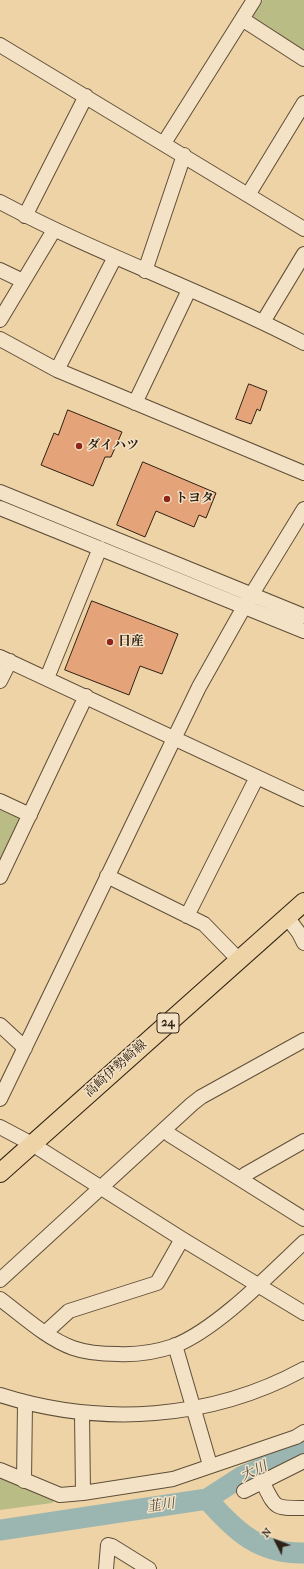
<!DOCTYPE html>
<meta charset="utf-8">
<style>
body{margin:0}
#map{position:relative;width:304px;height:1569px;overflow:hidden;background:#eed3a7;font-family:"IM FELL French Canon",serif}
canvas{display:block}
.north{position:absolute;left:256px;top:1521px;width:40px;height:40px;-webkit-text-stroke:3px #f4e2c6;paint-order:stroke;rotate:312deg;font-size:11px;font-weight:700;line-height:16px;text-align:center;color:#2f2113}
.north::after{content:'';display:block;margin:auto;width:14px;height:18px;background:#2f2113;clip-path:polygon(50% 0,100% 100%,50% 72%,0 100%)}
</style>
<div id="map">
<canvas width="304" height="1569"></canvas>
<div class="north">N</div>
</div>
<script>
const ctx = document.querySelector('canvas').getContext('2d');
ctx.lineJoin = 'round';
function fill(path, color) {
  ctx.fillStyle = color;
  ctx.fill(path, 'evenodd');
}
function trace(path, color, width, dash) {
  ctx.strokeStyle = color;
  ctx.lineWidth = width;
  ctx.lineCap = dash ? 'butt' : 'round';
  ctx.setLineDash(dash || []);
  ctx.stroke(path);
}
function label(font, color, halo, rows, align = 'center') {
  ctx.font = font + ' "IM FELL French Canon","Noto Serif JP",serif';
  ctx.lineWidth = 3;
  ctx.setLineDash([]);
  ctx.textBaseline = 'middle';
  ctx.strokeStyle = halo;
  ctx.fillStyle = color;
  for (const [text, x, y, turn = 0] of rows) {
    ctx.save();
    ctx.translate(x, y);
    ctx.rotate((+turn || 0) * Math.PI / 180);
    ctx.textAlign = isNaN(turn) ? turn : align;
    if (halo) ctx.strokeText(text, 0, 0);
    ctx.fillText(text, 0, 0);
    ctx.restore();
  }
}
fill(new Path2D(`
 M263 0H304V51L254 20 252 16Z
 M0 805 23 818 0 864Z
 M0 1475 55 1500 52 1503 0 1510Z`), '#babc86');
trace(new Path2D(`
 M207 1499C235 1531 259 1554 304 1553
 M0 1530 207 1499 241 1477 304 1450`), '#9bb6b0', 21);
const building = new Path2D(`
 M249 384 267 391 260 411 257 409 251 424 236 419Z
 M68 410 122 432 111 457H105L93 486 41 465 54 433 58 435Z
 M143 462 216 493 206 518 199 515 194 527 156 511 145 537 117 525Z
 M92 601 178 634 162 674 140 666 129 695 65 670Z`);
fill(building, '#e4a378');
trace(building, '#2f2113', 1);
const minor = new Path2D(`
 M242 19 304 59
 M0 45 304 229
 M164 143 254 0
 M248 195 304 103
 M0 202C99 255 205 291 304 343
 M25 216 86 96
 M0 270 23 281
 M145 271 184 155
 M0 320 54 230
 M263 322 304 254
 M0 339 57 370 304 473
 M57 370 115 257
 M135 403 189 290
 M0 492 304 616
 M0 508 304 631
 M0 657 304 799
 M47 678 100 548
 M0 681 10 661
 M0 801 30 815
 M107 876 204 924 239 960
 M0 877 86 696
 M187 916 257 777
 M287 917 299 933 304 943
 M0 1025 25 1048
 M0 1099 199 687 244 607 304 509
 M0 1127 32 1144 182 1239 304 1313
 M165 1129 170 1135 304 1219
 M241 1178 246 1174 304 1141
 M0 1280 192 1104 201 1097 304 1040
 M0 1299C23 1316 46 1338 73 1348 87 1353 103 1354 118 1354 137 1355 156 1352 174 1346 217 1329 270 1274 304 1242
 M45 1333 69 1311 157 1283 182 1239
 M175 1345 210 1465
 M0 1395C101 1427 211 1420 304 1369
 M82 1413 83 1493
 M0 1470 60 1495 83 1493 173 1479 296 1437 304 1432
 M24 1481 25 1403
 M262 1481C276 1509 273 1508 304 1508
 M244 1491 304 1461
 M106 1569 108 1545 112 1546 149 1569`);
const major = new Path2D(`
 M0 1173 304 902`);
trace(minor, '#5f4e38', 16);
trace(major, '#2f2113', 20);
trace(minor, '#f4e2c6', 14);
trace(major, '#eed3a7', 18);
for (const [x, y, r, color] of [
 [79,446,4,"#8f2418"],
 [167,499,4,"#8f2418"],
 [110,642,4,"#8f2418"]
]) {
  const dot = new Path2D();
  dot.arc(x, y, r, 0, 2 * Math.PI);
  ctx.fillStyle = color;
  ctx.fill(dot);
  trace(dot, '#f4e2c6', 1.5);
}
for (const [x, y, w] of [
 [168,1023,22]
]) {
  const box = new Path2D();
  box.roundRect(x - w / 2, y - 10, w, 20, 3);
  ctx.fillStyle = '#f4e2c6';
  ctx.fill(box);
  trace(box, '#2f2113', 1);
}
label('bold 12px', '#2f2113', null, [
 ["24",168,1023]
]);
label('bold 13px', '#2f2113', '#f4e2c6', [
 ["ダイハツ",87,446],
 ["トヨタ",175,499],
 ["日産",118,642]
], 'left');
label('13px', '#2f2113', '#f4e2c6', [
 ["高崎伊勢崎線",116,1069,-42]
]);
label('italic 14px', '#4f4e42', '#f4e2c6', [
 ["大川",254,1472,-25],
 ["韮川",161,1506,-9]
]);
</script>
